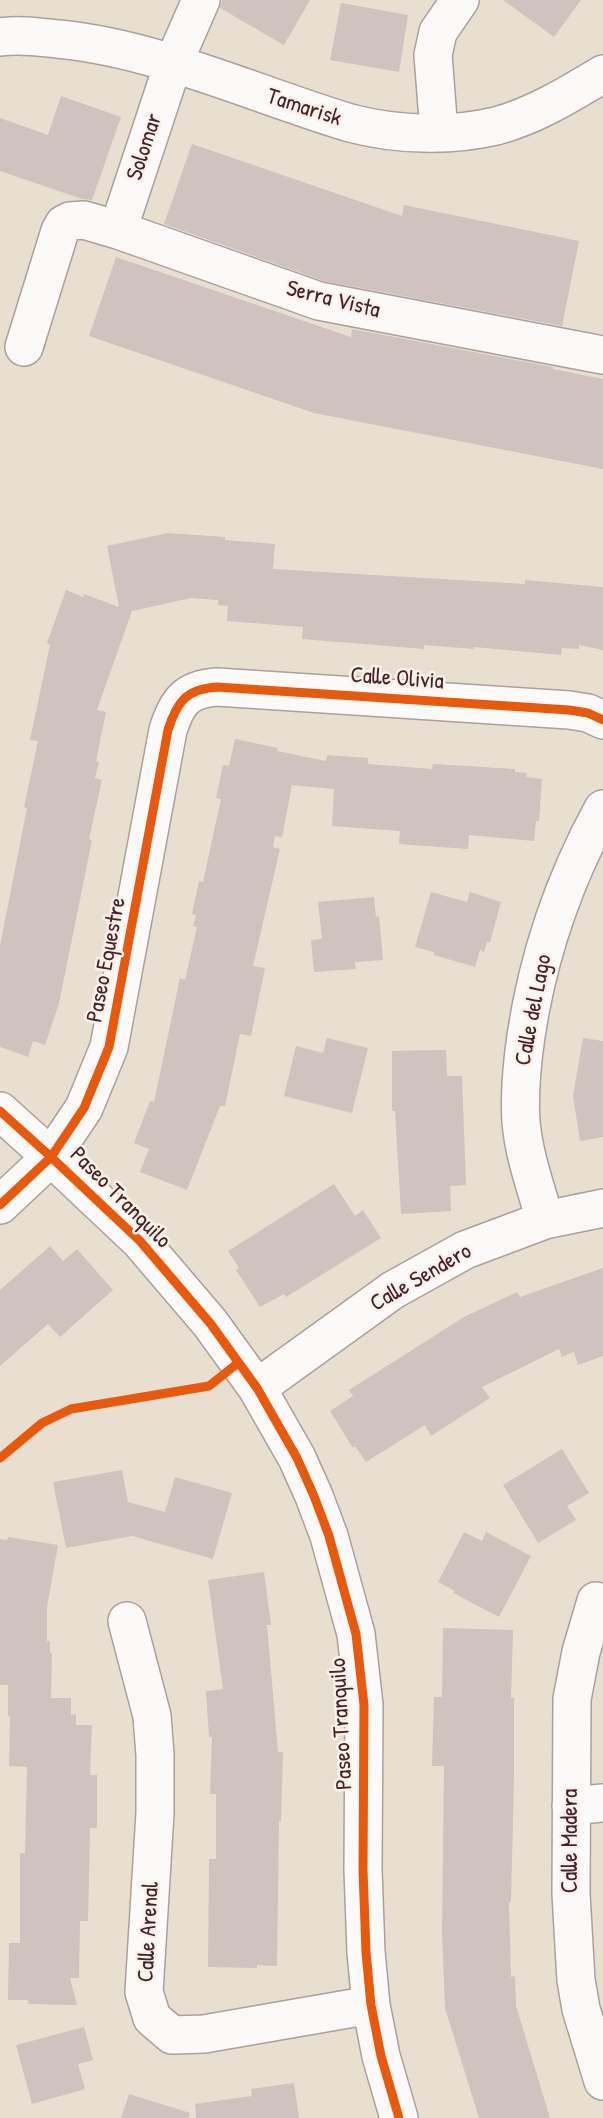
<!DOCTYPE html>
<style>
body{margin:0}
canvas{display:block;background:#e8dfd0}
</style>
<canvas width="603" height="2118"></canvas>
<script>
const ctx = document.querySelector('canvas').getContext('2d');
ctx.lineJoin = 'round';
function fill(path, color) {
  ctx.fillStyle = color;
  ctx.fill(path, 'evenodd');
}
function trace(path, color, width, dash) {
  ctx.strokeStyle = color;
  ctx.lineWidth = width;
  ctx.lineCap = dash ? 'butt' : 'round';
  ctx.setLineDash(dash || []);
  ctx.stroke(path);
}
function label(font, color, halo, rows, align = 'center') {
  ctx.font = font + ' "Patrick Hand",sans-serif';
  ctx.lineWidth = 5;
  ctx.setLineDash([]);
  ctx.textBaseline = 'middle';
  ctx.strokeStyle = halo;
  ctx.fillStyle = color;
  for (const [text, x, y, turn = 0] of rows) {
    ctx.save();
    ctx.translate(x, y);
    ctx.rotate((+turn || 0) * Math.PI / 180);
    ctx.textAlign = isNaN(turn) ? turn : align;
    if (halo) ctx.strokeText(text, 0, 0);
    ctx.fillText(text, 0, 0);
    ctx.restore();
  }
}
fill(new Path2D(`
 M222 0H310L284 45 220 8Z
 M503 0H581L554 37Z
 M341 3 408 15 399 72 330 60Z
 M61 96 121 117 92 200 82 199 0 171V118L48 135Z
 M192 144 402 216 404 205 579 241 562 326 324 281 164 224Z
 M116 257 351 337 352 329 553 367V369L603 379V469L314 413 89 336Z
 M168 533 225 537V540L275 544 273 569 525 584V580L603 587V650L579 645V649L562 648 561 655 474 647V649L424 645V649L302 639 303 627 227 621 228 606 218 605V600L191 598 132 611 97 710 106 712 96 761 99 762 95 778 102 780 89 839 92 840 59 1003 45 1045 33 1041 28 1057 0 1047V946L27 808 24 807 38 741 30 740 50 645 47 643 66 590 83 597 84 594 119 607 107 546Z
 M235 739 278 748 277 751 326 761 327 755 368 758V764L432 769 433 764 515 769V772L527 773 526 777 542 779 539 821H536L534 841 469 835 468 849 399 844 400 831 332 826 334 789 292 785 282 837 275 836 273 847 280 849 253 966 265 968 251 1036 240 1034 225 1106H220L187 1190 140 1172 149 1149 134 1143 150 1101 154 1102 180 978 185 980 197 927 193 926 196 915 192 914 199 881 203 882 221 799 216 798 223 765 229 766Z
 M431 892 467 902 470 892 501 902 490 942H487L484 952 480 950 475 967 434 955V952L415 947Z
 M374 897 376 917 379 916 383 960 355 962 356 969 314 972 311 940 322 939 318 902Z
 M327 1038 368 1048 352 1113 284 1096 296 1046 323 1053Z
 M583 1038 603 1041V1137L580 1141 573 1096Z
 M446 1050 447 1076H462L466 1185 450 1186 451 1211 401 1214 395 1111H392V1051Z
 M334 1184 355 1216 363 1210 381 1238 286 1297 284 1294 260 1307 236 1270 239 1268 228 1251Z
 M50 1246 63 1261 77 1249 113 1290 60 1337 48 1324 0 1366V1290Z
 M603 1268V1356L578 1365 574 1352 562 1357 559 1349 482 1387 490 1398 431 1436 425 1425 366 1462 355 1446 353 1448 330 1411 353 1396 349 1390 464 1317 517 1292 520 1297Z
 M562 1449 589 1493 567 1506 576 1520 538 1543 503 1485Z
 M122 1470 128 1502 165 1512 175 1477 232 1493 213 1559 132 1536 66 1548 53 1482Z
 M464 1532 482 1541 486 1532 531 1556 499 1617 453 1593 455 1591 438 1582Z
 M8 1537 58 1545 47 1607V1641H50V1653H52L51 1698H71V1715L76 1714V1725H92L90 1775H97V1828H90L88 1921H80L79 1978H70L77 2005 28 2004V2000H8L9 1943H20V1853H25L27 1767 9 1766 10 1716H8V1685H0V1539L7 1540Z
 M264 1572 271 1625H267L278 1752H283L281 1821H279L277 1966 257 1965V1968L208 1967 209 1859H216V1794H210L212 1737H209L206 1691 223 1689 208 1580Z
 M443 1628 513 1630 511 1698H514V1776L511 1902H509L511 1977 515 1976 516 2006 550 2118H479L445 2008 442 1932 444 1766H432L434 1697H442Z
 M84 2027 93 2060 78 2064 85 2089 32 2104 16 2045Z
 M294 2083 299 2118H196L195 2104 252 2096 251 2089Z
 M129 2094 190 2113 189 2118H121Z`), '#cfc2bf');
const minor = new Path2D(`
 M0 37C20 34 39 37 58 39 155 48 257 95 350 123 396 135 449 137 496 126 534 116 570 94 603 74
 M439 132 433 55 438 32 460 0
 M118 230 173 64 201 0
 M24 347 60 231 64 224 70 221 84 220 118 230 319 301 603 355
 M0 1111 51 1157 140 1241 210 1323 257 1388 297 1458 314 1496 329 1536 356 1634 364 1705 363 1870 366 1952 371 2005 381 2056 399 2118
 M0 1205 51 1157 84 1108 109 1047 168 730C177 702 186 689 217 687L569 710 588 713 603 720
 M545 1220C536 1188 524 1156 521 1122 519 1093 522 1064 526 1036 538 956 564 880 603 809
 M257 1388 393 1290 465 1250 545 1220 603 1208
 M596 1601 581 1652 572 1699 571 1894 576 1980 581 2009 603 2081
 M127 1621 152 1716 155 1755V1813L144 1992 152 2018 172 2035 204 2034 371 2005
 M571 1806 603 1803`);
trace(minor, '#aba09a', 40);
trace(minor, '#fcfaf8', 37);
trace(new Path2D(`
 M0 1111 51 1157 140 1241 210 1323 257 1388 297 1458 314 1496 329 1536 356 1634 364 1705 363 1870 366 1952 371 2005 381 2056 399 2118
 M0 1205 51 1157 84 1108 109 1047 168 730C177 702 186 689 217 687L569 710 588 713 603 720
 M0 1458 42 1423 71 1409 209 1386 238 1363`), '#e8590c', 9);
label('23px', '#4a1f2b', '#f7f3e8', [
 ["Tamarisk",304,108,18],
 ["Solomar",145,147,-72],
 ["Serra Vista",333,300,14],
 ["Calle Olivia",397,679,4],
 ["Paseo Equestre",107,960,-79],
 ["Calle del Lago",534,1010,-79],
 ["Paseo Tranquilo",120,1198,45],
 ["Calle Sendero",421,1278,-30],
 ["Paseo Tranquilo",342,1724,-93],
 ["Calle Madera",571,1841,-90],
 ["Calle Arenal",149,1932,-87]
]);
</script>
